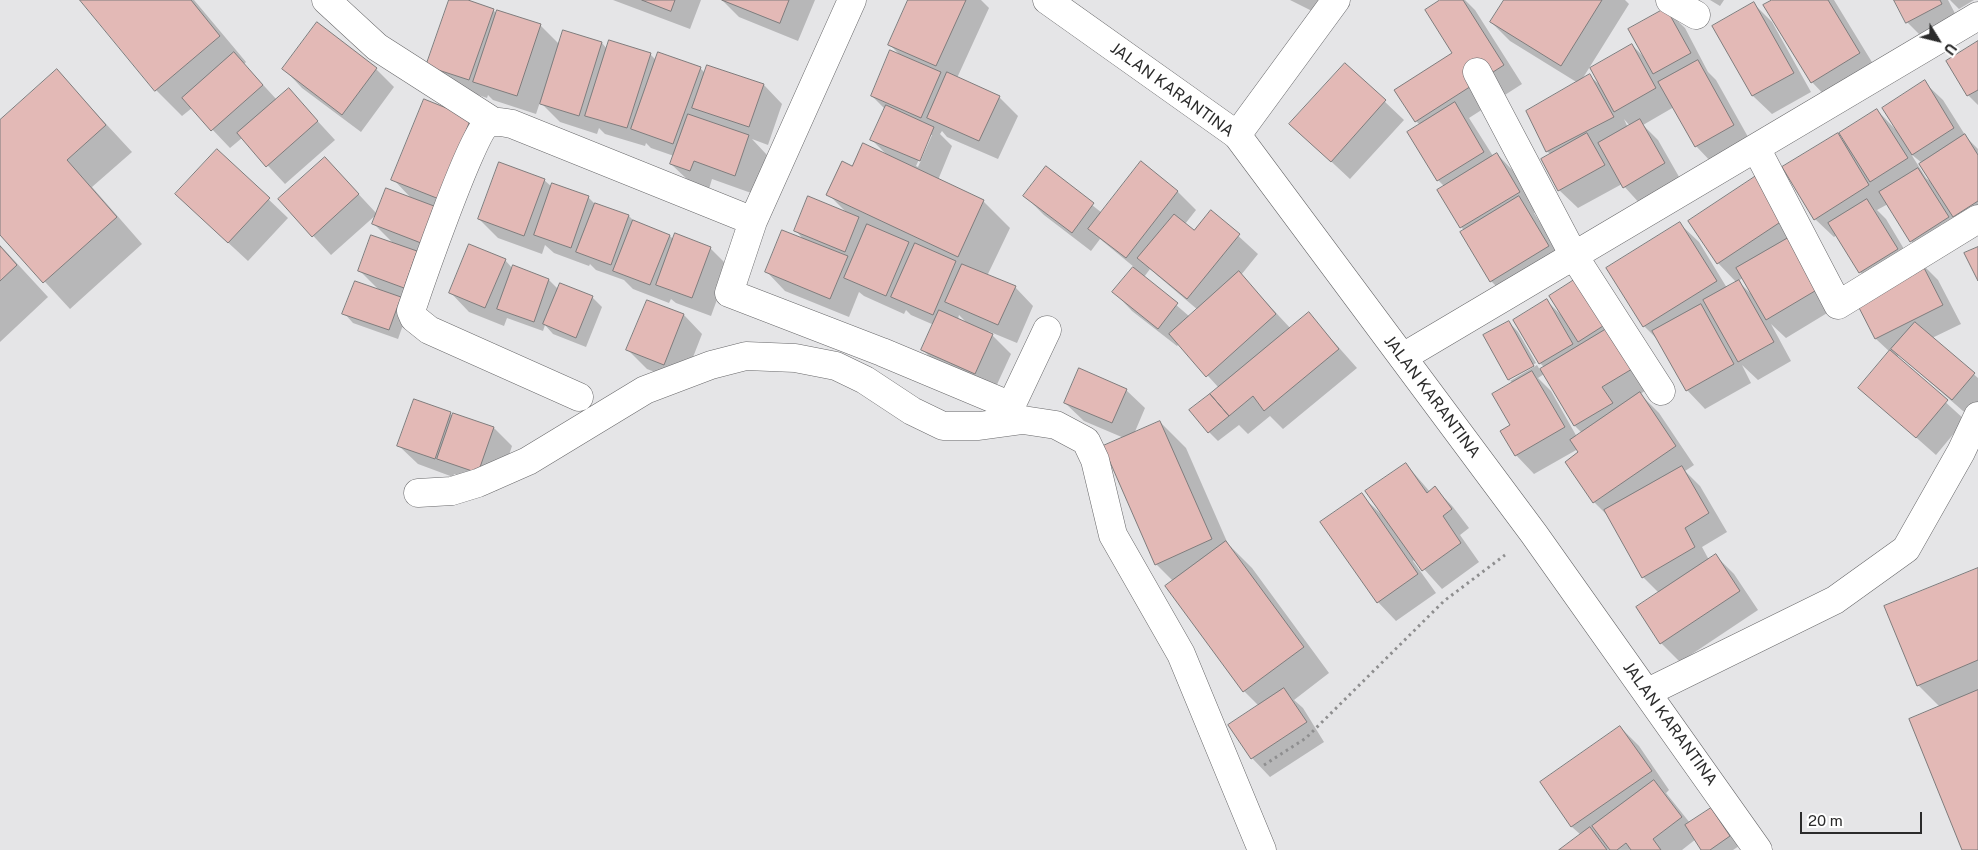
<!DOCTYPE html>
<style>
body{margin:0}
#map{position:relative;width:1978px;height:850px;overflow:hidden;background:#e5e5e7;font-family:"Public Sans",sans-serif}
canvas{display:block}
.north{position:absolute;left:1913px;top:15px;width:50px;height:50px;-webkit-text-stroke:4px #fff;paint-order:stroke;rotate:126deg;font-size:14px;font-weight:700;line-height:20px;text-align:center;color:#2b2b2b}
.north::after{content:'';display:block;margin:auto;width:18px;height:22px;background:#2b2b2b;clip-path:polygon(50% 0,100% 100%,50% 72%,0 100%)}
.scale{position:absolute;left:1800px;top:812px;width:122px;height:22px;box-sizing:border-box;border:2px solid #2b2b2b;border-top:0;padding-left:6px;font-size:15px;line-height:18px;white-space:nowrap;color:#2b2b2b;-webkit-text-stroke:4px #fff;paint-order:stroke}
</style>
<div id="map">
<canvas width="1978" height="850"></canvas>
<div class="north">U</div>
<div class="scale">20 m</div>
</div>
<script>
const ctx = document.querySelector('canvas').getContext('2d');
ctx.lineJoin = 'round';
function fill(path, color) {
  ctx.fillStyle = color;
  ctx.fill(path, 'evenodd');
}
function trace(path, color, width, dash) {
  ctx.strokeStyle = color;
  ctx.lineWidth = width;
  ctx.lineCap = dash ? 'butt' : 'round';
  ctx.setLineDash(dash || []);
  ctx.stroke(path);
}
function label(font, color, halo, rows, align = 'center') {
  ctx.font = font + ' "Public Sans",sans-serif';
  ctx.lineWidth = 5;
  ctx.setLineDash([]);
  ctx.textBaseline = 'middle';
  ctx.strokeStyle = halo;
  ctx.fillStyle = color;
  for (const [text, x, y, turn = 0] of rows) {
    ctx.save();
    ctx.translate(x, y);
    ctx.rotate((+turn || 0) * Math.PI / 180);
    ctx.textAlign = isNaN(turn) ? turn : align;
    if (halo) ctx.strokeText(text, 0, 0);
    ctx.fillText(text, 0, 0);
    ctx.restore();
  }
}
fill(new Path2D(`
 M82 0H194L246 62 244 64 277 100 289 90 335 140 285 184 242 138 230 148 192 108 182 116 156 90Z
 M450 0H464L493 10 497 14 540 25 560 45 564 32 602 43 607 49 650 54 656 60 700 68 705 73 764 85 782 104 768 145 752 139 767 155 754 194 712 179 709 189 690 182 671 164 674 156 651 148 646 143 645 146 605 134 599 128 597 134 560 122 540 102 536 114 493 100 488 95 487 98 446 84 427 65Z
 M613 0H701L690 29Z
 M722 0H815L798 41 739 17Z
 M909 0H981L989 8 957 78 999 97 1018 116 998 159 947 137 942 131 940 134 952 146 938 180 984 202 1010 228 987 276 1015 287 1033 306 1017 343 988 331 1011 354 994 391 942 369 923 350 934 325 911 315 906 310 904 314 864 296 859 292 849 317 785 291 767 272 805 241 796 231 847 213 828 194 852 167 888 156 872 140 885 109 872 96 900 55 889 44ZM930 135H932L918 167 916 166ZM959 315 968 324 958 319Z
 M1290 0H1331L1327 7 1317 2 1312 11Z
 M1442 0H1465L1475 10 1522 84 1469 118 1493 156 1497 154 1515 173 1538 211 1534 213 1567 265 1510 300 1491 281 1464 231 1438 190 1444 186 1438 180 1420 125 1416 121 1454 53Z
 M1505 0H1625L1629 4 1581 81 1590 76 1602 87 1632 45 1645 58 1666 10 1685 28 1708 72 1716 80 1752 144 1714 165 1696 146 1674 107 1643 125 1658 140 1682 182 1642 206 1622 184 1578 208 1559 190 1551 155 1547 151 1578 83 1510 41 1491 22ZM1624 119 1630 126 1628 128Z
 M1710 0H1724L1720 6Z
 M1775 0H1834L1878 72 1830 101 1812 82Z
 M1896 0H1948L1960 23 1926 41 1907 22Z
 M1950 0H1974L1959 9Z
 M1753 3 1772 22 1811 92 1772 114 1753 96 1714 26Z
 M1978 43V105L1968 95 1947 62Z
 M1345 64 1404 120 1350 179 1291 124Z
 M284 69H376L394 87 361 132 302 88Z
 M57 71 132 152 92 187 142 244 70 309 0 233V121Z
 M1924 82 1943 100 1967 138 1978 149V231L1930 260 1911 241 1888 204 1877 210 1886 219 1913 264 1919 261 1938 280 1961 324 1932 338 1978 378V410L1971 418 1899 355 1896 357 1965 420 1936 455 1860 388 1890 352 1876 339 1853 295 1873 285 1860 272 1837 235 1834 237 1815 219 1837 135 1847 144 1877 110 1895 129ZM1911 154 1922 163 1932 183 1926 178Z
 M471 119 489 138 439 260 415 251 435 271 423 306 399 297 409 308 398 339 353 323 344 313 380 291 360 271 395 245 374 224 412 199 393 179Z
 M217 150 288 218 248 261 195 212Z
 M325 158 377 214 331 255 279 199Z
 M1046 168 1102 213 1177 191 1196 210 1185 224 1194 232 1212 212 1258 254 1241 275 1291 329 1309 314 1357 368 1283 429 1270 416 1248 434 1239 425 1218 441 1209 432 1219 388 1179 344 1177 346 1132 311 1114 292 1134 267 1100 239 1091 251 1044 215 1025 196ZM1150 269 1158 276 1198 310 1190 317 1144 277Z
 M1756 178 1842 304 1786 338 1771 324 1791 361 1758 380 1742 365 1751 383 1705 409 1687 390 1661 343 1644 326 1680 224 1699 242 1727 288 1736 282 1718 263ZM1743 278 1751 294 1738 281Z
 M544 180 552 187 588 197 595 204 629 216 635 222 670 236 674 240 710 248 729 267 711 316 676 303 671 299 669 303 633 289 624 280 596 270 590 264 589 266 554 253 545 245 542 254 498 238 479 219Z
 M0 245 48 297 0 342Z
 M505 260 513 269 549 280 558 289 592 297 602 307 586 347 553 334 545 325 543 331 507 318 504 326 469 312 451 293Z
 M1585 274 1650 388 1640 394 1659 413 1694 465 1685 471 1700 486 1727 532 1702 547 1709 560 1716 556 1734 574 1758 610 1680 662 1661 643 1638 608 1659 593 1643 577 1611 519 1594 502 1578 449 1534 474 1516 455 1511 425 1513 383 1509 380V322L1518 332 1536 363 1510 378V381L1537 365 1540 370 1544 367 1539 362 1547 301 1562 316ZM1544 374 1575 426 1582 433 1577 437 1551 391 1538 378Z
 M647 301 684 315 702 334 683 383 647 369 628 350Z
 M1126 390 1145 408 1134 434 1160 422 1186 448 1228 544 1252 568 1329 673 1294 700 1303 708 1324 742 1270 777 1252 758 1259 706 1244 691 1173 581 1156 564 1124 438 1084 421 1065 403Z
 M415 401 454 416 494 428 512 446 497 491 454 474 453 477 418 464 399 446Z
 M1406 464 1430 492 1435 488 1453 507 1469 528 1460 535 1479 562 1442 589 1415 559 1413 561 1436 593 1396 621 1378 602 1361 495 1382 515Z
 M1978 569V850H1964L1940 707 1918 685Z
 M1620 727 1639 746 1669 790 1666 793 1690 823 1711 809 1720 819 1739 846 1733 850H1703L1696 839 1682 850H1561L1581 835 1572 827 1542 782Z`), '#0003');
const building = new Path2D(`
 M80 0H191L220 36 155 91Z
 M449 0H468L494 9 469 80 426 66Z
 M642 0H675L671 11Z
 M722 0H789L780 23Z
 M908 0H966L936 66 888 45Z
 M1440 0H1463L1504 65 1415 122 1394 90 1452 53 1425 10Z
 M1504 0H1602L1561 66 1490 22Z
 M1772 0H1828L1860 53 1811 83 1763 5Z
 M1894 0H1940L1942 4 1906 23Z
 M1754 2 1794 73 1752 96 1712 26Z
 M1666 8 1691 53 1653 74 1628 29Z
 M497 10 541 24 517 96 473 82Z
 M317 22 377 68 342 115 282 69Z
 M563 30 602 42 579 116 540 104Z
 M609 40 651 53 627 128 585 116Z
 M1978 41V90L1967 96 1946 61Z
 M1632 44 1656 88 1614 112 1590 68Z
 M890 50 941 72 921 118 871 96Z
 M234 52 263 85 211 131 182 98Z
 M658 52 701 67 673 144 631 129Z
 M1698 60 1734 125 1695 147 1658 82Z
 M1345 63 1386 100 1331 162 1289 124Z
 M707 65 764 84 749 127 692 108Z
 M57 69 106 125 67 160 117 217 43 283 0 235V120Z
 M947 72 1000 96 979 141 927 118Z
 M1590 74 1614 117 1546 152 1526 111Z
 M1925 80 1954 128 1912 155 1882 108Z
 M289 88 318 121 266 167 237 133Z
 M424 99 471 118 439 199 391 180Z
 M1455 102 1484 152 1437 181 1407 132Z
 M886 105 934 127 920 161 870 140Z
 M1877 109 1908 158 1870 182 1839 133Z
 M688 114 749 135 735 176 694 161 690 171 670 164Z
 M1640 119 1665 163 1623 188 1598 143Z
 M1587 133 1605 165 1558 191 1541 159Z
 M1838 133 1869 185 1814 220 1782 167Z
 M1965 134 1978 155V201L1953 217 1919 164Z
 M863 143 984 200 958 257 826 195 842 161 852 166Z
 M217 149 270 198 228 243 175 194Z
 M1497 153 1520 192 1460 228 1437 190Z
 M325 157 359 194 312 237 278 199Z
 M1141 161 1178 191 1126 258 1088 229Z
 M499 162 545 179 524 236 478 219Z
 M1046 166 1094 203 1072 233 1023 196Z
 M1918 168 1949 217 1910 242 1879 192Z
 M1756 176 1785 219 1717 264 1688 221Z
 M552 183 589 196 571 248 534 235Z
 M386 188 434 206 421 243 372 224Z
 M808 196 859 217 845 252 794 231Z
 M1519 196 1549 246 1490 282 1460 232Z
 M1867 199 1898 249 1859 273 1828 223Z
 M595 203 629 215 611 265 576 252Z
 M1211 210 1240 234 1187 299 1137 258 1174 214 1194 230Z
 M633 220 670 235 650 285 613 271Z
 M1680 222 1717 281 1643 327 1606 268Z
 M867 224 909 242 886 296 844 278Z
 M782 230 848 256 830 299 765 272Z
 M675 233 711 247 692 298 656 285Z
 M1795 234 1825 285 1766 320 1736 268Z
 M371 235 417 251 404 288 358 271Z
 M915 243 956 261 933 315 891 297Z
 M469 244 506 259 485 308 449 293Z
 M0 246 17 265 0 281Z
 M1978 247V281L1964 253Z
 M1920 260 1943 305 1875 339 1852 294Z
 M962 264 1016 286 998 325 945 302Z
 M513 265 549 279 534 322 497 309Z
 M1133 267 1178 303 1158 329 1112 292Z
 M1239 271 1276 314 1206 377 1169 334Z
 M1585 273 1614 319 1578 342 1549 296Z
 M1739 280 1774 342 1738 362 1703 300Z
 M355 281 401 297 389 330 342 314Z
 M560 283 593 296 576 338 543 324Z
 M1547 299 1573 344 1539 364 1513 320Z
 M647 300 684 314 664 365 626 350Z
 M1701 304 1734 364 1686 391 1652 331Z
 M939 310 993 334 975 374 921 350Z
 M1309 312 1339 349 1264 411 1253 396 1229 416 1210 394Z
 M1509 321 1534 366 1508 380 1483 335Z
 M1915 322 1975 373 1952 400 1891 349Z
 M1608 328 1632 369 1602 387 1613 403 1574 426 1540 369Z
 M1890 350 1948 400 1916 438 1858 388Z
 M1079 368 1127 389 1112 423 1064 403Z
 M1532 371 1565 427 1515 456 1500 431 1510 425 1492 394Z
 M1640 392 1676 446 1593 503 1565 462 1578 452 1570 440Z
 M1210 394 1229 416 1208 433 1189 410Z
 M414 399 451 412 435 459 397 446Z
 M453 413 494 427 478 473 437 459Z
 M1160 421 1212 539 1155 565 1103 446Z
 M1406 463 1427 493 1435 486 1452 509 1443 516 1461 543 1422 571 1365 491Z
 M1682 466 1709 513 1685 528 1695 547 1642 578 1604 510Z
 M1362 493 1418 574 1377 603 1320 522Z
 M1226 541 1304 647 1243 692 1165 586Z
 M1716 554 1740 591 1660 644 1636 607Z
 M1978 568V660L1917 686 1884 606Z
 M1284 688 1307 722 1251 759 1228 725Z
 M1978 690V850H1962L1909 719Z
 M1620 726 1652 771 1571 827 1540 782Z
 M1654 780 1682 817 1653 839 1661 850H1631L1626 843 1617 850H1610L1592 826Z
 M1711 808 1730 836 1710 850H1701L1685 825Z
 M1590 827 1607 850H1559Z`);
fill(building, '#e3b9b6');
trace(building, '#7f7c7c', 1);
const minor = new Path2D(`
 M326 0 377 47 494 122
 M852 0 753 221 729 293 882 352 1011 406 1047 330
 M1670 0 1696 15
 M1477 72 1574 256 1661 391
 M1237 135 1336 0
 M1756 148 1838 305 1978 219
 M1403 357 1978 16
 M579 397 429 330 414 318 411 311C420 284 471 137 486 125 494 119 504 123 512 124L753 221
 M418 493 452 491 478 483 528 461 645 390 711 365 746 356 795 358 836 366 865 380 912 411 943 426H979L1023 420 1056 425 1086 441 1095 460 1113 535 1181 654 1262 850
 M1648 692 1835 600 1906 549 1961 452 1978 416`);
const tertiary = new Path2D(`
 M1047 0 1237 135 1534 534 1758 850`);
trace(minor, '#68686a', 29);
trace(tertiary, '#68686a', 29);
trace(new Path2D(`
 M1264 765 1306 738 1444 601 1505 555`), '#8e8e8f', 3, [2.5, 4]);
trace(minor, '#fff', 28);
trace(tertiary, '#fff', 28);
label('16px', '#2b2b2b', '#fff', [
 ["JALAN KARANTINA",1172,90,36],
 ["JALAN KARANTINA",1432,397,53],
 ["JALAN KARANTINA",1670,724,54]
]);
</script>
